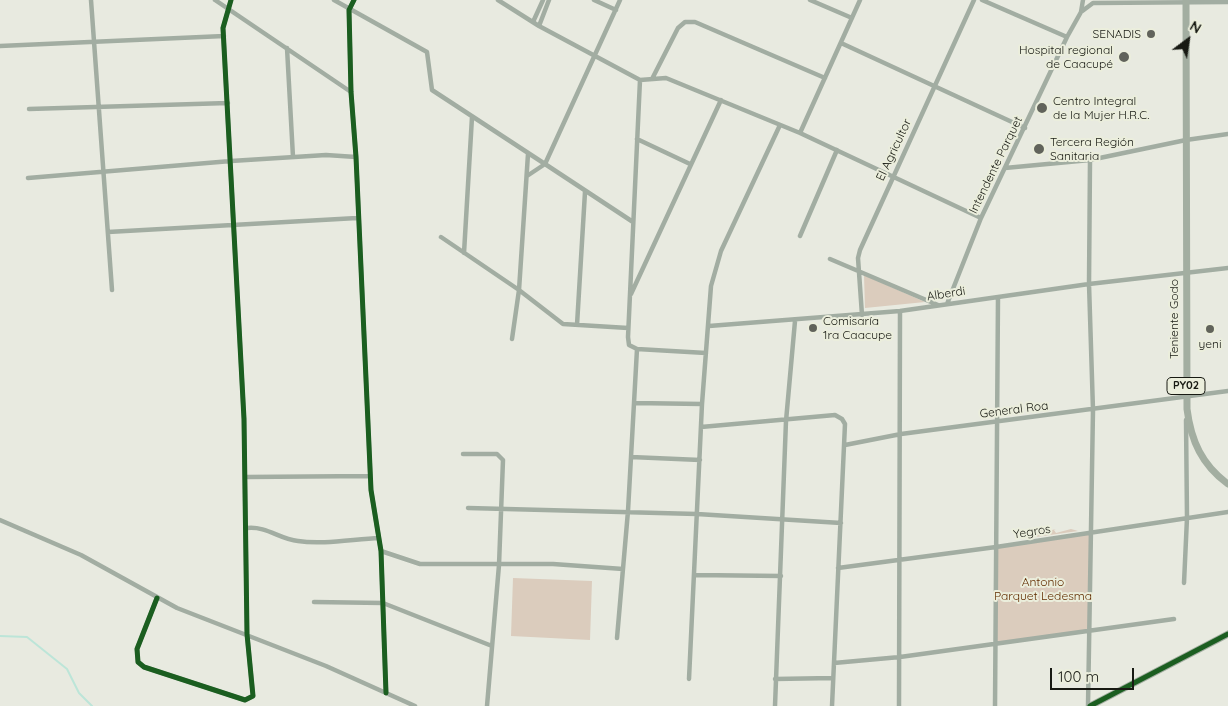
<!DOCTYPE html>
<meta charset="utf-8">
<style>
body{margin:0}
#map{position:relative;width:1228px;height:706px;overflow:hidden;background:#e8eae0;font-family:Quicksand,sans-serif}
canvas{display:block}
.north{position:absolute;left:1163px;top:15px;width:50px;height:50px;-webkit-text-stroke:4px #ebeedc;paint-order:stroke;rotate:31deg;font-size:14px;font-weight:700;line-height:20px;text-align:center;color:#181a13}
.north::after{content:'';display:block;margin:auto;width:18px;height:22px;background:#181a13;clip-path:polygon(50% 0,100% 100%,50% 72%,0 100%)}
.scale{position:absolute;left:1050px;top:668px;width:84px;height:22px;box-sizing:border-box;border:2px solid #181a13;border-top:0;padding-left:6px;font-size:15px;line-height:18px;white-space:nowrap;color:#181a13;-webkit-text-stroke:4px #ebeedc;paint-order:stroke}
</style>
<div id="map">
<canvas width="1228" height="706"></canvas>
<div class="north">N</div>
<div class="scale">100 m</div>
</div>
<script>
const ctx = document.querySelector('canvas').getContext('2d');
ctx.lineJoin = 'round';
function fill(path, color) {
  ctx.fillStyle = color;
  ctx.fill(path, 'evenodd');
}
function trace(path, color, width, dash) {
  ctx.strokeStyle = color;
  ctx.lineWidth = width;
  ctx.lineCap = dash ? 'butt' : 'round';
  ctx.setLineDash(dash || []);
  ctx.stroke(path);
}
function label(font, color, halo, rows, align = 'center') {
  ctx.font = font + ' Quicksand,sans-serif';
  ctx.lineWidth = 4;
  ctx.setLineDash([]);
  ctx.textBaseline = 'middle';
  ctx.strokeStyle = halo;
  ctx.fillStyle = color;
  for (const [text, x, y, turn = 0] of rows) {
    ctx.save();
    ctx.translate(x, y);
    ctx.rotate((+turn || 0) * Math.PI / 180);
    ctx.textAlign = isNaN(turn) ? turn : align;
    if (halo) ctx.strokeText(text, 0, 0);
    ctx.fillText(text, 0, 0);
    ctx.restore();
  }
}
fill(new Path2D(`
 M864 275 925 302 865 308Z
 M1044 527 1052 530 1056 529 1054 530 1056 533 1071 529 1078 531 1029 538 1030 532Z
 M1092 533 1090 631 995 643 996 547Z
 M513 578 592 581 590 640 511 636Z`), '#dbccbd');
trace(new Path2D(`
 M0 636 27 637 67 669 79 693 92 706`), '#bce5d8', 2);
trace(new Path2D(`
 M91 0 112 290
 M215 0 351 92
 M334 0 427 52 432 90 545 164 620 0
 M354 0 349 10 351 92 356 157 371 490 381 551 386 693
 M498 0 539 26 640 80 666 78 800 133 981 218
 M594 0 616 10
 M810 0 852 18
 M982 0 1067 37
 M1081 12 1083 0
 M533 22 543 0
 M539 26 549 0
 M841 43 1025 128
 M0 46 224 36
 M287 48 293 157
 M652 79 678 28 685 22H695L825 78
 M640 80 628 337 629 345 637 349 706 353
 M29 109 228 103
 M800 133 860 0
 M637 139 690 164
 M1005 168 1090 160 1186 140 1228 134
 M527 176 545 164 633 222
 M28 178 231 161 326 155 356 157
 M108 232 357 218
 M800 236 837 150
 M441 237 519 290 563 324 628 328
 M464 253 472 117
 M830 259 938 305
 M631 294 721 100
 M947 304 981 218 1067 37 1081 12 1093 3 1228 2
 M862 315 858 258 860 250 974 0
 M577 325 585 192
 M709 326 900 311 1089 284 1228 268
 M512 339 519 290 528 154
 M634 403 702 404
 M701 427 835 415 842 419 845 424 832 706
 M845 445 901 434 1228 391
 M463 454H497L503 460 499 565 487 706
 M631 457 700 460
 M247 477 370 476
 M468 508 697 514 841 523
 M0 520 81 555 177 608 326 666 415 706
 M247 528C267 526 279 539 298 541 322 545 354 539 379 538
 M381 551 420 564H553L623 569
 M838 568 996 547 1228 512
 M695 575 781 576
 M1184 583 1187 518 1186 420
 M157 598 137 649 138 662 144 667 245 700 253 696 247 634 244 419 223 28 231 0
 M314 602 383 603 492 646
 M617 638 628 511 637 349
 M834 663 900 657 1174 619
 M689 679 702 404 711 286 721 251 780 125
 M775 679 833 678
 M775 706 786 421 795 321
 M899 706 900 311
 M995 706 998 297
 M1088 706 1093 410 1089 284 1090 160`), '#a2ada2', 4.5);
trace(new Path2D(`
 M1186 0 1187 409C1191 441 1202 465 1228 484
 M1090 706 1228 634`), '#a3aea1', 7);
trace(new Path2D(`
 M354 0 349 10 351 92 356 157 371 490 381 551 386 693
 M157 598 137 649 138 662 144 667 245 700 253 696 247 634 244 419 223 28 231 0
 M1090 706 1228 634`), '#1b5e20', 5);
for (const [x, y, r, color] of [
 [1151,34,5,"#61635b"],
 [1124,57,6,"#61635b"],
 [1042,108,6,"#61635b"],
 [1039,149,6,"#61635b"],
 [813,328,5,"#61635b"],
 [1210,329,5,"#61635b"]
]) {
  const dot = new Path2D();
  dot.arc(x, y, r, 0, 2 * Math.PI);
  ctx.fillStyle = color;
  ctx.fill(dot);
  trace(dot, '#ebeedc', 2);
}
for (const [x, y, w] of [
 [1186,386,38]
]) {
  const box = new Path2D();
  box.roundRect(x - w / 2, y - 8.5, w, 17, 4);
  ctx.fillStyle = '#ebeedc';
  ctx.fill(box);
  trace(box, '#181a13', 1);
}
label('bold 11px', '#181a13', null, [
 ["PY02",1186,386]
]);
label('12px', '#181a13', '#ebeedc', [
 ["SENADIS",1141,34,"right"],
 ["Hospital regional",1113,50,"right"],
 ["de Caacupé",1113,64,"right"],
 ["Centro Integral",1053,101],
 ["de la Mujer H.R.C.",1053,115],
 ["Tercera Región",1050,142],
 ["Sanitaria",1050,156],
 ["Comisaría",823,321],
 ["1ra Caacupe",823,335],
 ["yeni",1210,344,"center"]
], 'left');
label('12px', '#181a13', '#ebeedc', [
 ["El Agricultor",894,150,-65],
 ["Intendente Parquet",996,165,-64],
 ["Alberdi",946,294,-9],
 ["Teniente Godo",1174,319,-90],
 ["General Roa",1014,410,-7],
 ["Yegros",1032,532,-9]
]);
label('12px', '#622d00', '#ebeedc', [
 ["Antonio",1043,582],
 ["Parquet Ledesma",1043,596]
]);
</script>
